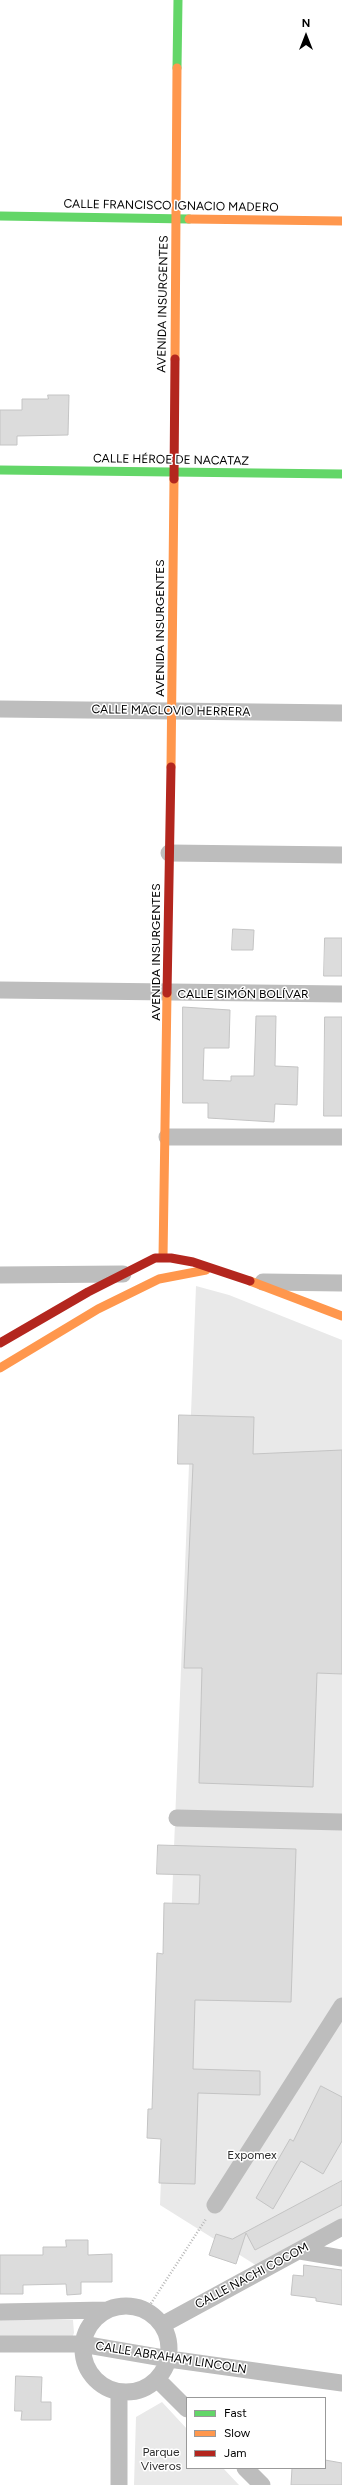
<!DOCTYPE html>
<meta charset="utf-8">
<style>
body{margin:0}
#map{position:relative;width:342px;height:2485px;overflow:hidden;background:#fff;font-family:Figtree,sans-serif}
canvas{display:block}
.legend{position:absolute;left:186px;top:2397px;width:140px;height:72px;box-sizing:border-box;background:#fff;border:1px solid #999;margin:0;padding:5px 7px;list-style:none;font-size:12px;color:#000}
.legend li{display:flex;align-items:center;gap:8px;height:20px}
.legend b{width:20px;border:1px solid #999}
.north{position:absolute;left:286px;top:16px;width:40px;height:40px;-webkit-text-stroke:3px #fff;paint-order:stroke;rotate:0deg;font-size:11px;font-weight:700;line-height:16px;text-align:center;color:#000}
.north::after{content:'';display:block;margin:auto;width:14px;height:18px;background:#000;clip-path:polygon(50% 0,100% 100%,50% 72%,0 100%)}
</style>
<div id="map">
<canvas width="342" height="2485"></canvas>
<ul class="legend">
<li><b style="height:5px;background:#63d668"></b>Fast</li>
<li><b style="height:5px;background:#ff974d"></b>Slow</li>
<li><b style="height:5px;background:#b3261e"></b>Jam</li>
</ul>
<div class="north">N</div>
</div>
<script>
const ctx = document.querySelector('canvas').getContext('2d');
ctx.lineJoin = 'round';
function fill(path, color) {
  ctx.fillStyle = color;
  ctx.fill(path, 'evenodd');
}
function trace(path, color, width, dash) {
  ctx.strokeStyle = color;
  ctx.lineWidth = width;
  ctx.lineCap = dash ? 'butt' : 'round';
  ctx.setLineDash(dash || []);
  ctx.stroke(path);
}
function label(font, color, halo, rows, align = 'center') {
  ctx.font = font + ' Figtree,sans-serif';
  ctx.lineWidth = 3;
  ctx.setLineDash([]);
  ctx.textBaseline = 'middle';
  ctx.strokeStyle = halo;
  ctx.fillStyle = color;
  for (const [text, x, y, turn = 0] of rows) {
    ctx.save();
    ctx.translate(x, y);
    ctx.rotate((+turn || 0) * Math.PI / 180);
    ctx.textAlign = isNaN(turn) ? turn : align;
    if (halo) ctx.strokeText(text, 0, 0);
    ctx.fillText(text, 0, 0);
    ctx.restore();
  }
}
fill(new Path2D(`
 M196 1286 229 1295 342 1340V2221L262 2269 160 2205Z
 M0 2320H73L74 2333 72 2338H0Z
 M162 2402 187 2429V2468H223L239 2485H134L136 2417Z`), '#e9e9e9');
const building = new Path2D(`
 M48 395H69L68 435 17 436V445H0V410H22V399H48Z
 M233 929 254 930 253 950H232Z
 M325 938H342V976H324Z
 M183 1007 230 1010 229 1048H204L203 1080 231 1081V1076H254L256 1016H276L275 1066 298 1067 297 1105 275 1104 274 1122 208 1118V1103H183Z
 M325 1017H342V1116H324Z
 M179 1415 254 1417 253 1454 342 1450V1674L317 1673 313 1787 199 1783 202 1668H184L193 1464H178Z
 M158 1845 296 1849 291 2002 195 2000 193 2069 260 2071V2095L198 2093 195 2184 159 2183 161 2139 147 2138 148 2109H152L157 1953 163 1954 164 1903 199 1904 200 1875 157 1874Z
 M321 2086 342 2097V2141L323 2174 301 2161 273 2209 256 2198 290 2139 293 2141Z
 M342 2181V2205L255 2250 246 2233 236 2264 209 2255 216 2234 232 2239Z
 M66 2240H88V2255L112 2254V2282H81V2294L67 2295 66 2284 23 2285V2294H0V2255H43V2247H66Z
 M304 2265 342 2270V2305L316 2301V2298L291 2295 293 2275 303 2276Z
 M16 2376 42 2377 41 2402H51V2420H21L22 2411H15Z
 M325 2460 342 2463V2485H291L292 2468H325Z`);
fill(building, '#dcdcdc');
trace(building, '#c4c4c4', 1);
trace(new Path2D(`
 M146 2311 206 2219`), '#b8b8b8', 2.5, [1, 2]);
trace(new Path2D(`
 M0 709 342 713
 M169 853 342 855
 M0 990 342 994
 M167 1137H342
 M0 1275 123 1274
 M263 1282 342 1283
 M177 1818 342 1822
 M215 2205 342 2006
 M300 2251 342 2258
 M83 2349a43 43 0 1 1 86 0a43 43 0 1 1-86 0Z
 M0 2312 106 2310
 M162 2325 342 2227
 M0 2344H82L169 2359 342 2383
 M157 2379 187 2409
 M119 2392V2485
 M245 2468 262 2485`), '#bdbdbd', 17);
trace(new Path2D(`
 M177 68 178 0
 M0 216 189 219
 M0 470 342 474`), '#63d668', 9);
trace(new Path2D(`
 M189 219 342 221
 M175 359 177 68
 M171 767 174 479
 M163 1257 167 993
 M250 1281 342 1316
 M0 1368 98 1309 159 1279 206 1270`), '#ff974d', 9);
trace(new Path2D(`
 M174 479 175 359
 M167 993 171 767
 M0 1343 88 1292 155 1258H171L193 1262 250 1281`), '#b3261e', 9);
label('12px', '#000', '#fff', [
 ["CALLE FRANCISCO IGNACIO MADERO",171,206,1],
 ["AVENIDA INSURGENTES",163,304,-89],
 ["CALLE HÉROE DE NACATAZ",171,460,1],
 ["AVENIDA INSURGENTES",160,628,-90],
 ["CALLE MACLOVIO HERRERA",171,711,1],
 ["AVENIDA INSURGENTES",156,952,-90],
 ["CALLE SIMÓN BOLÍVAR",243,994],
 ["CALLE NACHI COCOM",252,2276,-28],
 ["CALLE ABRAHAM LINCOLN",171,2358,9]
]);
label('12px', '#2e2e2e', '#fff', [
 ["Expomex",252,2155],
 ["Parque",161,2452],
 ["Viveros",161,2466]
]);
</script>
